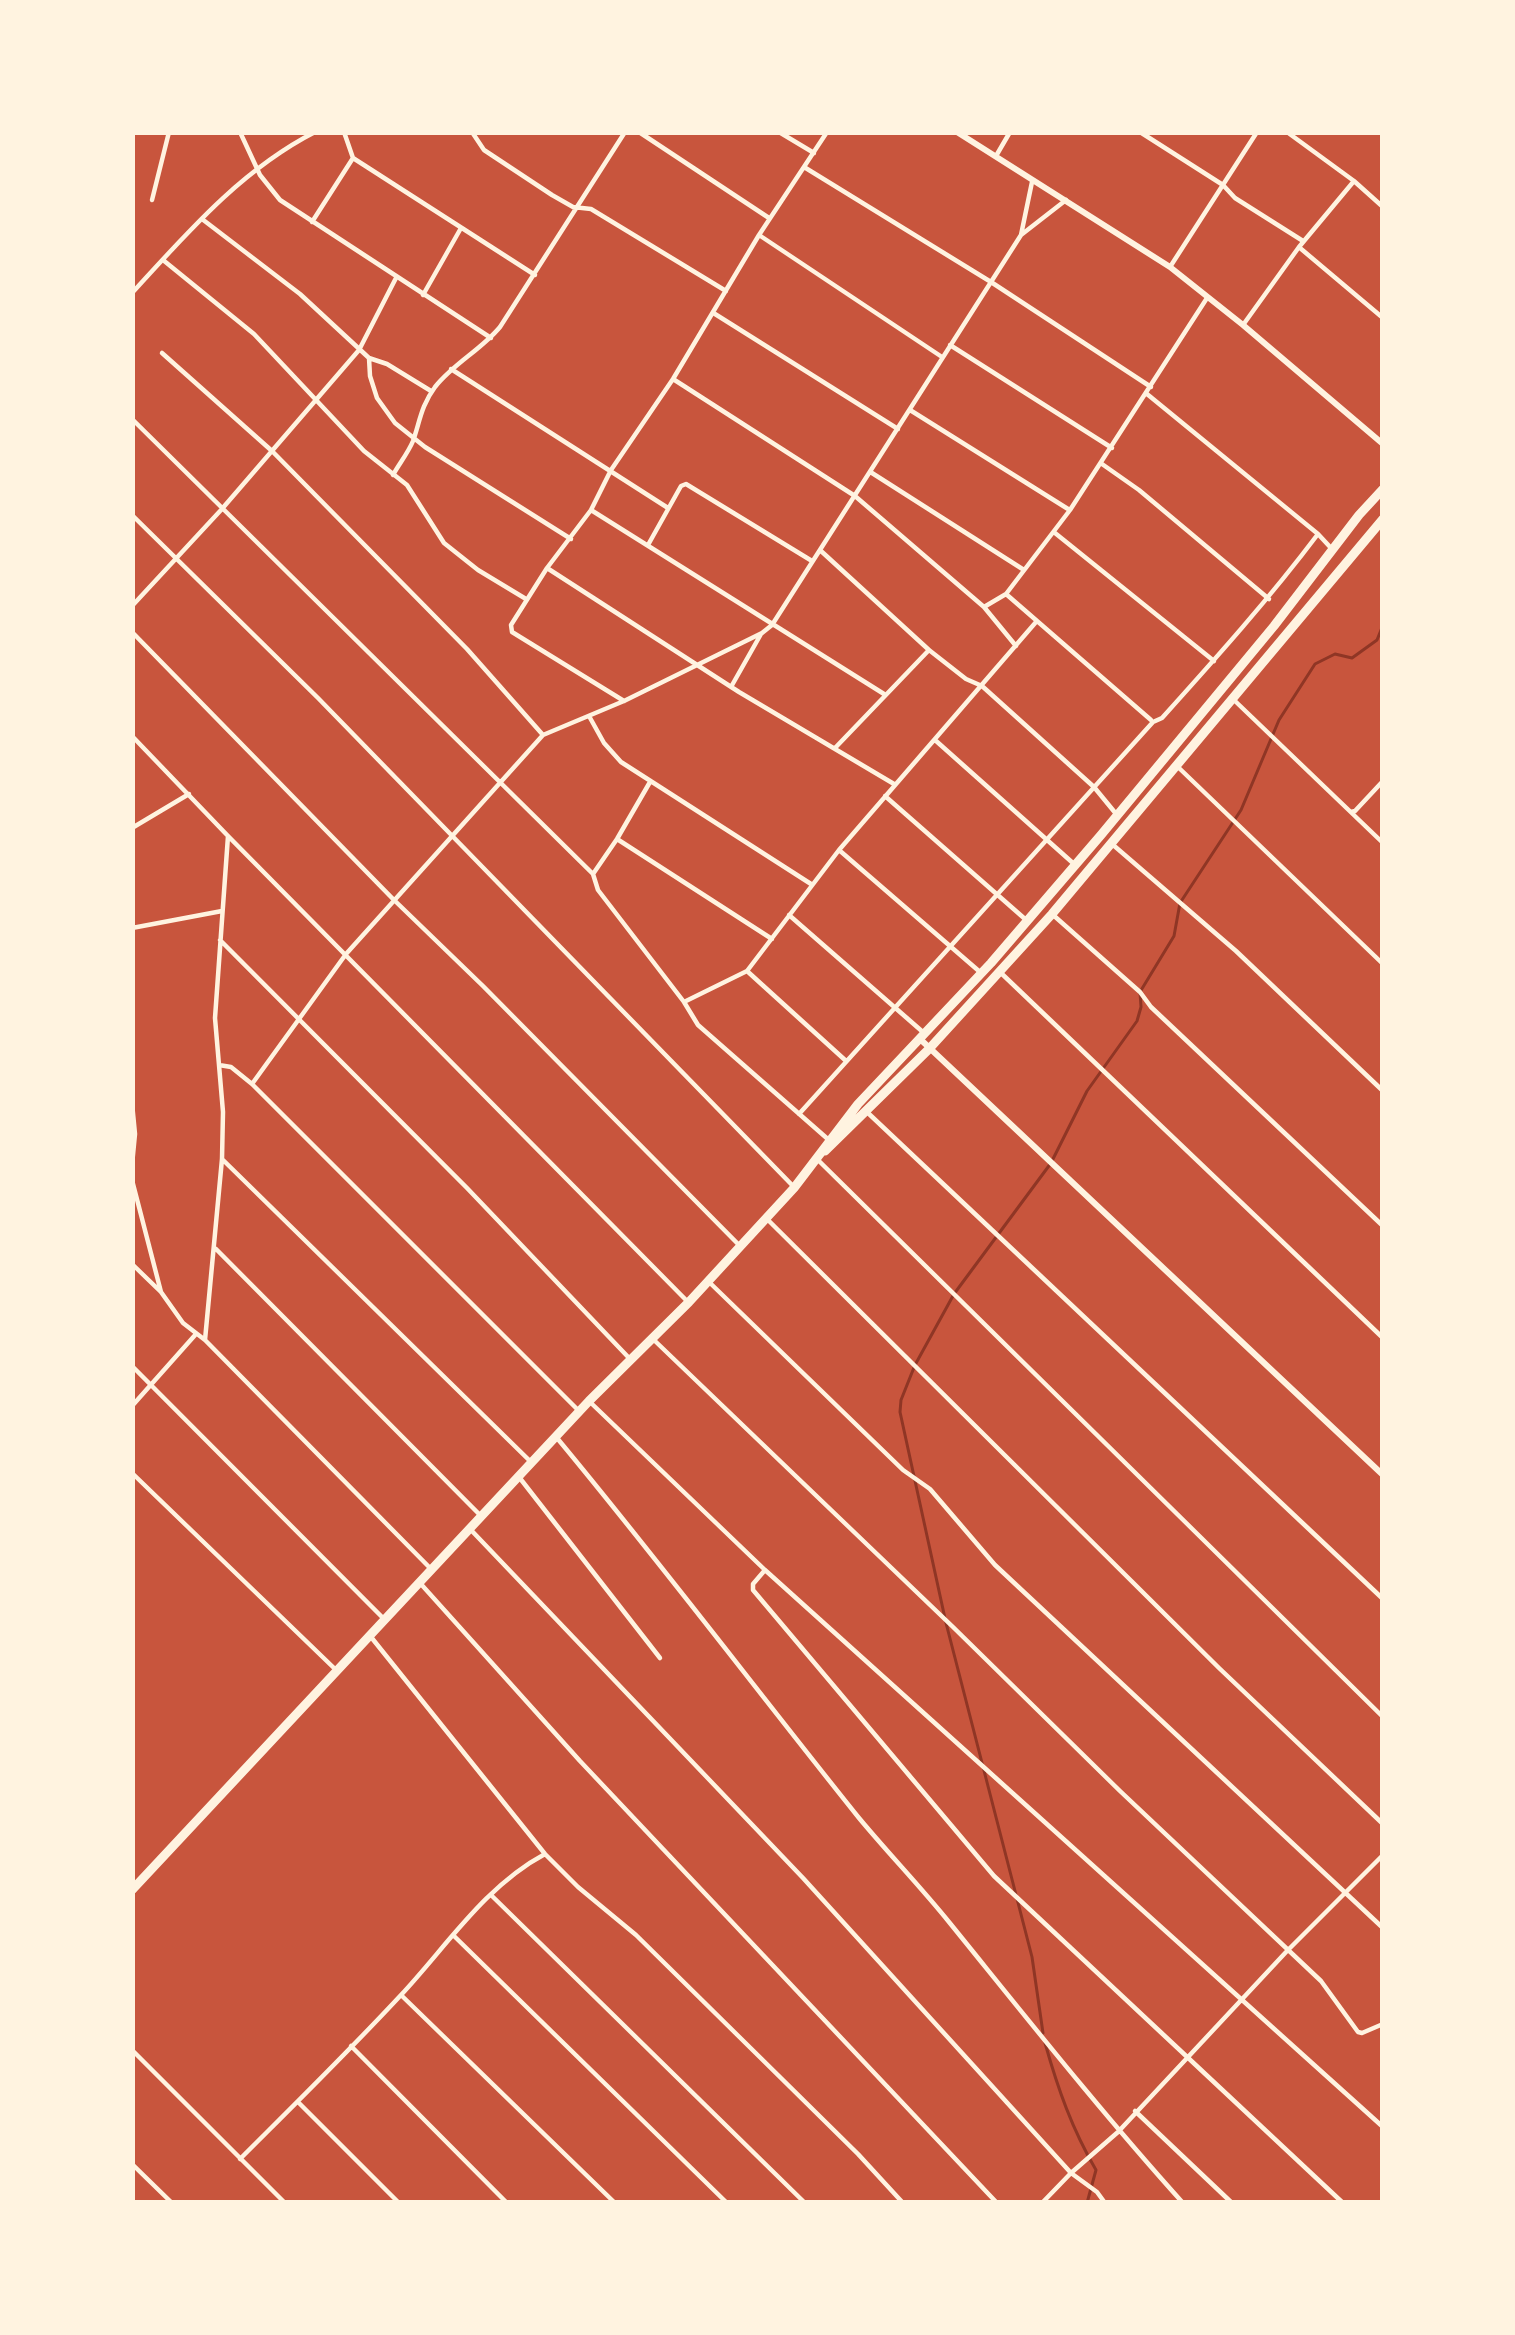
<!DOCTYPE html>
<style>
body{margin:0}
#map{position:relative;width:1515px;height:2335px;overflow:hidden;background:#c8553d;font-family:Figtree,sans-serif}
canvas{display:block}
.frame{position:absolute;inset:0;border:135px solid #fff3e0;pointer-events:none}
</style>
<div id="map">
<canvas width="1515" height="2335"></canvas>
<div class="frame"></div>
</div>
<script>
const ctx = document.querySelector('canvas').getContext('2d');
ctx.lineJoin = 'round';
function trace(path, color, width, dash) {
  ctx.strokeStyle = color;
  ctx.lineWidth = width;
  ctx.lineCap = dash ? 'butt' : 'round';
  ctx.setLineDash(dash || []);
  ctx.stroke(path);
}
trace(new Path2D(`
 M1043 2033 1032 1957 946 1623 900 1412 901 1400 915 1365 954 1294 1051 1163 1087 1091 1137 1021 1141 1007 1140 992 1174 936 1180 903 1241 810 1279 720 1315 664 1335 654 1352 658 1377 640 1383 625
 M1045 2043C1058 2089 1072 2129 1096 2170L1087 2203`), '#8f3625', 3);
trace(new Path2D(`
 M240 132 260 175 280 200 491 338
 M344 132 353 158 535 275
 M472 132 484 150 552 195 573 207 591 209 726 291
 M639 132 769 218
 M779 132 814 153
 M1140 132 1223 185 1235 198 1303 241
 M1287 132 1354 181 1383 207
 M996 156 1010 132
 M804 167 991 282 1151 387
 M152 200 169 132
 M202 219 300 294 369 358 387 364 431 391
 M312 222 353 158
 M759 235 942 357
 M1021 235 1032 182
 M1300 248 1383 318
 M163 260 254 334 364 451 407 485 444 543 478 570 526 599
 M1170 267 1257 132
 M132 293C187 233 241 170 315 132
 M423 295 461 228
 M715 314 898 429
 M1243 325 1299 247 1354 181
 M950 345 1112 448
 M162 353 272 451 467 649 543 735
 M369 358 370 376 377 398 395 423 425 447 571 539
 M451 369 668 508
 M673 379 855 496 984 607 1016 646
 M1147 394 1318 534 1331 548
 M910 410 1068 509
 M132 419 593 874 598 890 684 1002 698 1025 830 1141
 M1102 464 1139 490 1269 599
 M872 473 1024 570
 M393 475C399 464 408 453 413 441 420 421 421 406 435 387 454 363 481 350 500 327L625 132
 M591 510 884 694
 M132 515 318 698 793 1186
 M1055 533 1214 661
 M648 545 681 486 686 484 812 561
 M821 551 929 650 835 748
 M547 568 739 692 894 784
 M1006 594 1151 720
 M132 606 221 510 359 350 396 278
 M984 607 1006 594 1070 510 1207 298
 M132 632 393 899 483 986 740 1246
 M929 650 966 679 982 686 1094 787 1117 815
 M731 687 761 634
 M624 701 512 632 511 625 547 568 591 510 611 470 673 379 759 235 827 132
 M1235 701 1383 843
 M589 716 604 743 621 762 811 884
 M132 736 228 836 687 1301
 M935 740 1074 864
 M1179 768 1383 964
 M885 796 1025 919
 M1351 812 1355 811 1383 781
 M132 828 189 794
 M617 839 772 939
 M1112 844 1236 951 1383 1091
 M839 850 980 972
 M593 874 617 839 650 782
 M1052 914 1140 992 1151 1007 1383 1226
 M789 915 924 1033
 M132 928 222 911
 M220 940 467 1188 630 1359
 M747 971 845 1060
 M1001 973 1383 1338
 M686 1001 747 971 839 850 1036 622
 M219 1065 231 1067 252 1084 580 1412
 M252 1084 346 954 543 735 624 701 762 633 772 625 1021 235 1066 200
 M132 1103 135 1134 132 1165
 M868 1113 1383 1599
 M799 1114 1153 722 1162 718C1216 658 1269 599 1318 534
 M222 1159 531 1462
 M819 1161 1383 1717
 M132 1180 161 1292
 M766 1218 1219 1668 1383 1824
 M216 1249 479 1514
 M132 1264 161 1292 183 1323 205 1340 432 1570
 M708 1281 903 1470 930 1489 995 1565 1383 1928
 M205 1340 222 1159 223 1112 215 1018 228 836
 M655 1341 953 1627 1120 1791 1321 1981 1358 2032 1362 2033 1383 2024
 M132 1366 385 1620
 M590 1402 765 1570 1383 2127
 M132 1406 196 1334
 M557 1438C660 1562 758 1692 859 1818 888 1853 920 1886 949 1922 1026 2017 1101 2112 1183 2203
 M132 1473 335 1669
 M519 1477 660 1658
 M471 1530 803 1878 1071 2173 1097 2192 1105 2203
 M765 1570 753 1584V1590L994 1876 1343 2203
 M420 1583 580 1761 997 2203
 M371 1637 545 1854 578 1887 636 1935 858 2154 903 2203
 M491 1895 805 2203
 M453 1935 727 2203
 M401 1995 615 2203
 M351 2046 507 2203
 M132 2050 285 2203
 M298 2102 399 2203
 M1135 2111 1232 2203
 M240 2159C294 2105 349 2051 401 1995 446 1947 485 1886 545 1854
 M132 2164 172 2203
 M1042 2203 1071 2173 1118 2132 1287 1951 1383 1855`), '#fff3e0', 4.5);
trace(new Path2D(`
 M957 132 1170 267 1243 325 1383 444
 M919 1038 1383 1475`), '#fff3e0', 6);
trace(new Path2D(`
 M825 1151 929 1049 1052 914 1383 519
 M132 1890 589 1401 689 1302 794 1188 858 1104 991 963 1101 835 1274 626 1359 515 1383 489`), '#fff3e0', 9);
</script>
